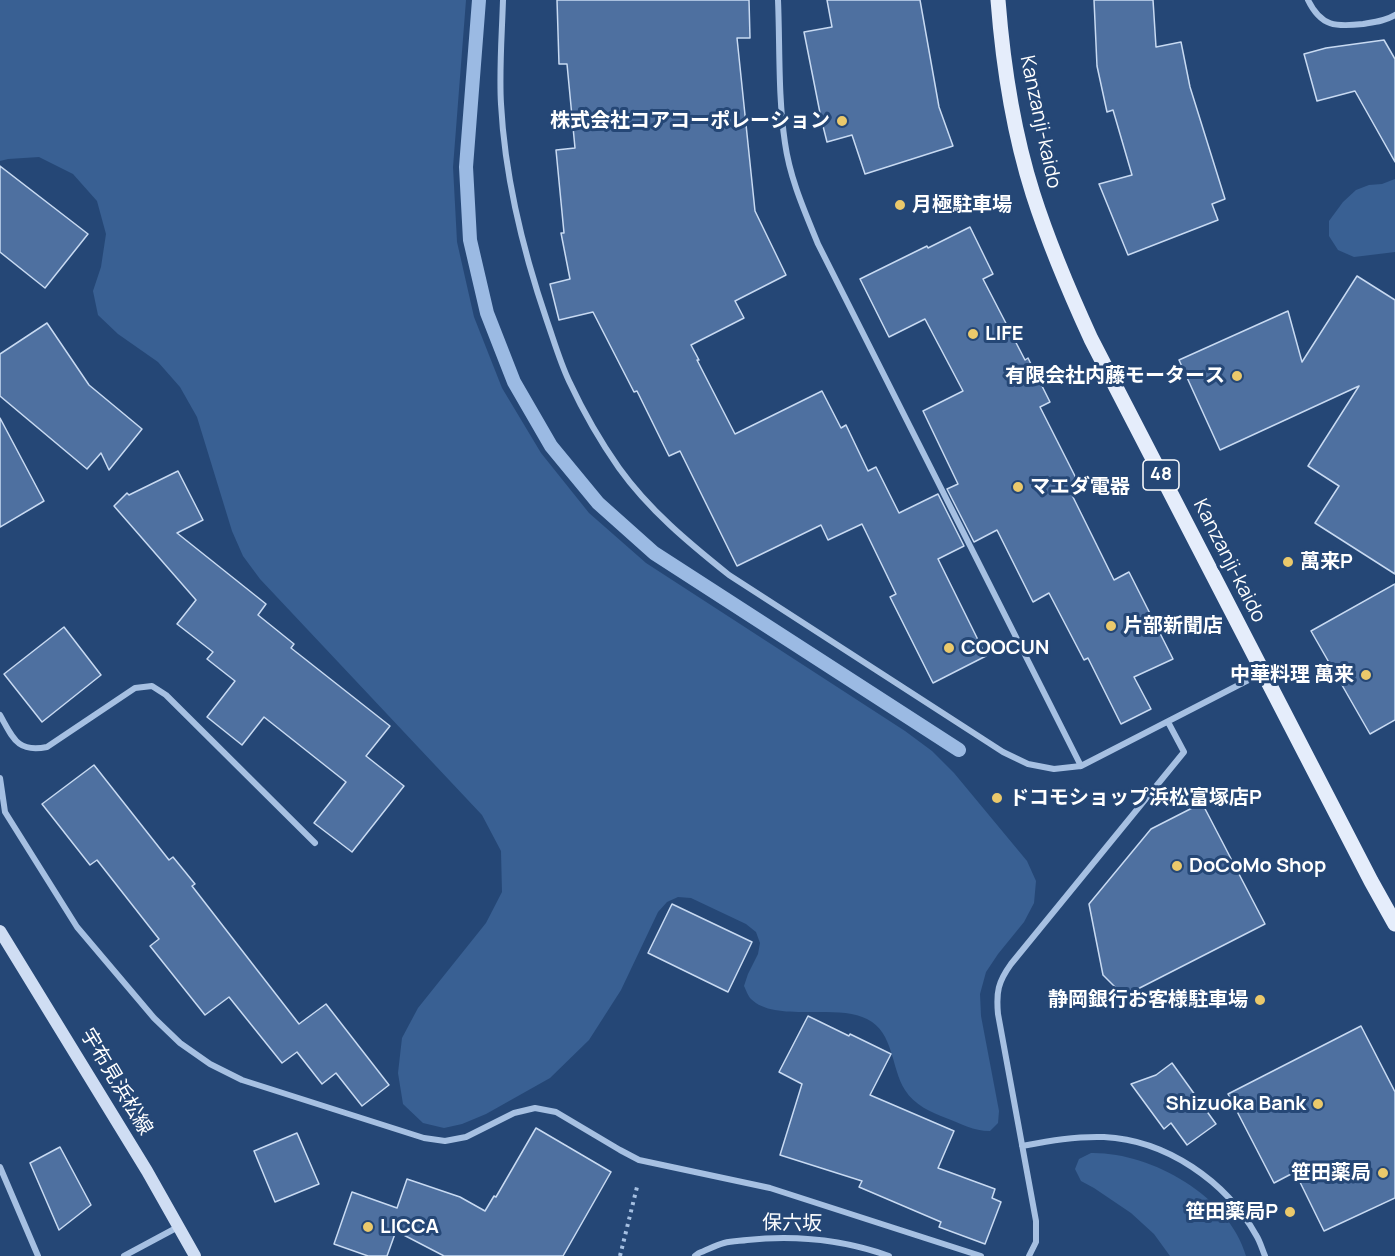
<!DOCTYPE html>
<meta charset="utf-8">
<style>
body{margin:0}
canvas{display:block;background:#254776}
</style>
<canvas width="1395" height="1256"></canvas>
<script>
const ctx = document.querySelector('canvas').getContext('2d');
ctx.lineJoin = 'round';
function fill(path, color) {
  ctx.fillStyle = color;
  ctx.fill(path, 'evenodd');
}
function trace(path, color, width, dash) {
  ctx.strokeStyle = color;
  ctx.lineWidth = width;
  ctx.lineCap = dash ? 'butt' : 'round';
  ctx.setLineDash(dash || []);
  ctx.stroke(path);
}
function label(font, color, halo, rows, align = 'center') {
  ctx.font = font + ' Manrope,"Noto Sans JP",sans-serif';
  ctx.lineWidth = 6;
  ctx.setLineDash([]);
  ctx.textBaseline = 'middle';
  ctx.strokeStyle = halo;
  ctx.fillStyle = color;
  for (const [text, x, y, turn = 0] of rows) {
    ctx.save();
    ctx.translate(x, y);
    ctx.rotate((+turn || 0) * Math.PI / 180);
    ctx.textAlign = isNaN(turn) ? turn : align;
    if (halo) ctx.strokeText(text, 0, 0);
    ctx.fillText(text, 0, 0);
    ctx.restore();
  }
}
fill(new Path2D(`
 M0 0H466L453 167 457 242 474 317 502 388 541 453 589 513 646 563 905 731 932 751 954 773 1027 861 1036 881 1034 903 1024 922 998 954 986 972 980 994 981 1016 999 1111 998 1123 990 1131C973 1131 962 1124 946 1118 931 1112 914 1105 905 1090 891 1068 894 1032 867 1019 837 1003 775 1023 751 999 748 996 746 990 744 986L748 974 758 954 760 943 756 932 746 924 691 898 678 897 667 902 658 912 621 990 589 1040 550 1078 486 1114 462 1124 444 1128 423 1123 403 1104 398 1073 402 1038 418 1008 486 923 502 892 501 851 482 815 260 579 243 556 232 531 197 417 180 387 158 362 118 334 98 315 93 291 101 267 106 234 97 201 73 174 39 157 8 159 0 161Z
 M1395 179V252L1354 257 1338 250 1329 236V221L1343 202 1356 190 1369 185 1382 184Z
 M1091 1153C1151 1152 1229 1196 1246 1256H1170L1154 1234 1131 1213 1094 1188 1081 1181 1075 1169 1079 1159Z`), '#396093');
trace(new Path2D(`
 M479 0 466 167 470 240 487 313 514 382 551 446 598 503 654 553 959 750`), '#9bbae3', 14);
const building = new Path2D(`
 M557 0H749L750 38H737L755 211 786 275 735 301 744 318 691 345 699 360H697L735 434 822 391 841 428 846 425 868 471 876 467 899 513 938 494 964 546 938 559 986 656 933 683 890 597 896 594 862 524 828 540 821 525 737 566 680 451 669 456 637 391 634 392 593 312 559 320 550 284 570 279 561 233H564L556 150 575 148 567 64H559Z
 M827 0H920L939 107 953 146 865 174 852 135 827 142 821 118 804 32 832 27Z
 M1094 0H1153L1156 47 1181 42 1190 87 1225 199 1212 204 1218 220 1128 255 1099 184 1132 175 1113 110 1107 112 1097 66Z
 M1384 40 1395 59V162L1355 91 1317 101 1304 54 1326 48Z
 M0 166 88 234 45 288 0 252Z
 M970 227 993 274 983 279 1025 360 1028 358 1050 402 1040 407 1081 488 1071 493 1114 580 1129 572 1173 659 1134 677 1151 709 1121 724 1088 658 1084 660 1049 593 1033 602 997 530 974 542 947 489 958 484 923 411 963 391 925 319 889 337 860 279 927 246 928 248Z
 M1357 276 1395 300V574L1315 523 1339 486 1308 466 1359 386 1220 450 1179 360 1288 311 1302 362Z
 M47 323 89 385 142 429 109 470 101 453 87 469 0 396V354Z
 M0 418 44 501 0 527Z
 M178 471 203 520 177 533 266 604 258 615 294 644 291 648 390 726 366 756 404 786 352 852 314 823 346 782 264 717 242 745 207 717 235 681 207 659 213 652 177 624 196 600 114 506 127 493 129 495Z
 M1395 584V720L1370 734 1311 631Z
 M64 627 101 675 42 722 4 674Z
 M94 765 169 860 173 857 195 884 192 886 299 1024 326 1004 389 1085 362 1106 336 1073 322 1084 297 1052 282 1063 229 997 205 1015 150 946 159 939 97 860 90 865 42 804Z
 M1202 803 1265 924 1124 996 1103 975 1089 904 1151 829Z
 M672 904 752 942 728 992 648 953Z
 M808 1016 849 1036 850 1034 891 1054 870 1095 954 1131 938 1168 995 1189 992 1198 1001 1202 985 1244 939 1227 941 1222 859 1187 862 1181 780 1155 802 1084 779 1072Z
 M1361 1026 1395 1092V1198L1324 1231 1295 1172 1274 1183 1228 1094Z
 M1172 1063 1216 1124 1187 1145 1171 1123 1164 1129 1131 1084 1156 1075Z
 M536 1128 611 1172 563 1256H444L396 1231 387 1256H368L334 1244 352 1192 397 1208 407 1179 460 1197 485 1211 494 1196 496 1197Z
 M297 1133 319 1184 275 1202 254 1151Z
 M60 1147 91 1205 59 1230 30 1163Z`);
fill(building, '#4e70a0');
trace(building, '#c8daf2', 1.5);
trace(new Path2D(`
 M620 1256 637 1187`), '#a6c0e2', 4, [3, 4.5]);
trace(new Path2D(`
 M503 0C502 34 499 70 501 104 505 179 523 251 547 321 554 341 560 362 569 381 583 411 600 441 619 468 649 510 689 543 729 575L1003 752 1028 764 1054 769 1081 766 1262 673
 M778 0C780 48 778 96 785 143 790 179 805 212 818 244L1081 766
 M1308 0C1321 27 1336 27 1363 24 1375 22 1385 21 1395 15
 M0 715C13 738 17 753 47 747L135 688 152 686 166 695 315 843
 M0 778 5 812 77 927 154 1018 180 1043 210 1064 242 1080 424 1138 445 1141 466 1137 514 1113 535 1108 556 1112 620 1150 639 1160 770 1188 981 1256
 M1022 1146C1049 1141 1076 1136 1104 1137 1166 1140 1226 1181 1256 1235 1260 1241 1262 1249 1265 1256
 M0 1167 38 1256
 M124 1256 178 1227
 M695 1256 699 1253C707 1250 716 1245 724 1243 732 1241 740 1241 747 1240 795 1235 844 1240 889 1256
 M1029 1256 1036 1242V1221L998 1014C996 992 998 982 1011 964L1184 752 1168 722`), '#a6c0e2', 6);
trace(new Path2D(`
 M0 931 147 1171 195 1256`), '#cfddf3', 12);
trace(new Path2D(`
 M998 0C1003 65 1013 131 1033 194 1049 244 1069 291 1091 339L1371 881 1395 924`), '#e5edfb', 15);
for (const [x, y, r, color] of [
 [842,121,6,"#ebc96b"],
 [900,205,6,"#ebc96b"],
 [973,334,6,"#ebc96b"],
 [1237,376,6,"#ebc96b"],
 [1018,487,6,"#ebc96b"],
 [1288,562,6,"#ebc96b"],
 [1111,626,6,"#ebc96b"],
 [949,648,6,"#ebc96b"],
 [1366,675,6,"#ebc96b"],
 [997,798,6,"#ebc96b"],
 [1177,866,6,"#ebc96b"],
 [1260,1000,6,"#ebc96b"],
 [1318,1104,6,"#ebc96b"],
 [1383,1173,6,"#ebc96b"],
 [1290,1212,6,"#ebc96b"],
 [368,1227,6,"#ebc96b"]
]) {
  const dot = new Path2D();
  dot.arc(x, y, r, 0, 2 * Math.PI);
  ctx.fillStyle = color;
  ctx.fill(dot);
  trace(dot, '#254776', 2);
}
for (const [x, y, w] of [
 [1161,475,36]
]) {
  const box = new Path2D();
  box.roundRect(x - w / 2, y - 15, w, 30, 4.5);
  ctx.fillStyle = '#254776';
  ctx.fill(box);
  trace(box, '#fff', 1.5);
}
label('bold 18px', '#fff', null, [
 ["48",1161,475]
]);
label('bold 20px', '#fff', '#254776', [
 ["株式会社コアコーポレーション",830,121,"right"],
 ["月極駐車場",912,205],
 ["LIFE",985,334],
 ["有限会社内藤モータース",1225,376,"right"],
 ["マエダ電器",1030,487],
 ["萬来P",1300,562],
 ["片部新聞店",1123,626],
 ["COOCUN",961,648],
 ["中華料理 萬来",1354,675,"right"],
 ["ドコモショップ浜松富塚店P",1009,798],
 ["DoCoMo Shop",1189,866],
 ["静岡銀行お客様駐車場",1248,1000,"right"],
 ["Shizuoka Bank",1306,1104,"right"],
 ["笹田薬局",1371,1173,"right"],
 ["笹田薬局P",1278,1212,"right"],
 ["LICCA",380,1227]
], 'left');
label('20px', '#fff', '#254776', [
 ["Kanzanji-kaido",1040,122,78],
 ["Kanzanji-kaido",1229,561,63],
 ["宇布見浜松線",116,1082,59],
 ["保六坂",792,1224,1]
]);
</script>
